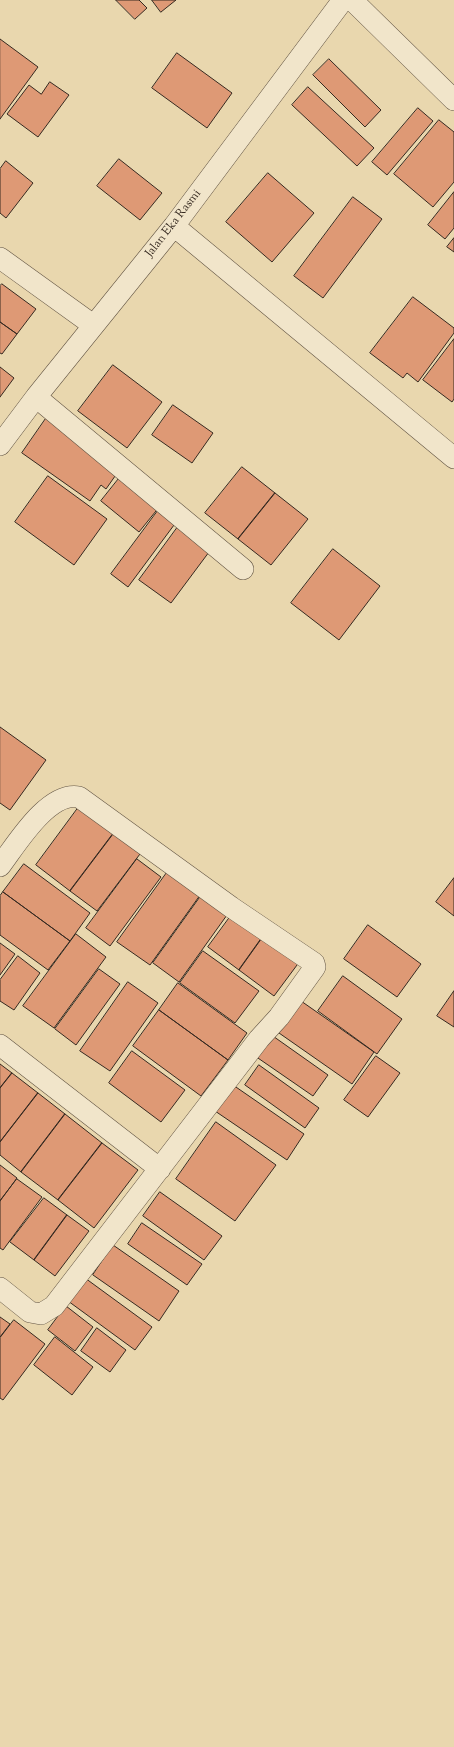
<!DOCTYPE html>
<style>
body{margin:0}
canvas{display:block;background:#e9d7ae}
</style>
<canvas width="454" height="1747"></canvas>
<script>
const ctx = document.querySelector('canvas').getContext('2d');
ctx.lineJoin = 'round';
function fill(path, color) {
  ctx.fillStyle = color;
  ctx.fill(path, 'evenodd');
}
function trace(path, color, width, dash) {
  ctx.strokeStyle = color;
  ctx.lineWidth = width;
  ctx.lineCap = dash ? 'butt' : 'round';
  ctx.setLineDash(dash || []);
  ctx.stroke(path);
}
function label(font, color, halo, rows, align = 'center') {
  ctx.font = font + ' "Sorts Mill Goudy",serif';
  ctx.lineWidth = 3;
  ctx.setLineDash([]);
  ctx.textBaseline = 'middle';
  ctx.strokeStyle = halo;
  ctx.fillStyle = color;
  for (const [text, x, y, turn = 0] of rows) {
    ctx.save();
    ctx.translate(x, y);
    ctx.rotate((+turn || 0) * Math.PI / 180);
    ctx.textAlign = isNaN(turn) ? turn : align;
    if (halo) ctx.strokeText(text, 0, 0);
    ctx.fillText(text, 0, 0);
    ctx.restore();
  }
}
const building = new Path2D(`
 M116 0H139L147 8 135 19Z
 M152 0H176L161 12Z
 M0 39 38 67 0 119Z
 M177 53 232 93 207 128 152 88Z
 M329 59 381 110 365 127 313 75Z
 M50 82 69 95 38 137 7 114 29 85 41 94Z
 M308 87 374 148 357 166 292 105Z
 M418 108 433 121 387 175 372 162Z
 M439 120 454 132V182L433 207 394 174Z
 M119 159 162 193 140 220 97 186Z
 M6 161 33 183 6 218 0 213V169Z
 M268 173 314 213 272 262 226 222Z
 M454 192V228L445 239 428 225Z
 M353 197 382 219 323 298 294 276Z
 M454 238V252L447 247Z
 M2 284 36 309 17 334 0 322V286Z
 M413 297 454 328V333L418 382 407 373 403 378 370 353Z
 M0 322 17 334 2 354 0 353Z
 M454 339V399L452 402 423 380Z
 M113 365 162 402 127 448 78 411Z
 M0 367 14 378 0 397Z
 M173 405 213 433 192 463 152 435Z
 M47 417 120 469 106 489 101 485 90 501 22 453Z
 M242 467 275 493 238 539 205 513Z
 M48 476 107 519 74 565 15 522Z
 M121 476 160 506 139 532 101 501Z
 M275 493 308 519 271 565 238 539Z
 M160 508 177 521 128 587 111 574Z
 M180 524 212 548 171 603 139 580Z
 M333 549 380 586 339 640 291 603Z
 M0 727 46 760 10 810 0 803Z
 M81 804 116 830 70 891 36 865Z
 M116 830 143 850 97 911 70 891Z
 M137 859 161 877 110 946 86 928Z
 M24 864 90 913 70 941 3 892Z
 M171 867 203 891 150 965 117 942Z
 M454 878V916L436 902Z
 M3 892 70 941 48 970 0 935V896Z
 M201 896 227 915 179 982 153 963Z
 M233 913 264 935 239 970 208 947Z
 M368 925 421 964 397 997 344 959Z
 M76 934 106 957 54 1028 23 1006Z
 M264 935 300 961 274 996 239 970Z
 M0 943 15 954 0 975Z
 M203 951 259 991 235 1023 180 983Z
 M18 956 40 973 14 1010 0 1001V980Z
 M99 969 120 984 76 1045 55 1029Z
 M343 976 402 1019 377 1054 318 1011Z
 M128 982 158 1003 110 1071 80 1051Z
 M178 983 247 1033 228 1060 159 1010Z
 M454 991V1027L437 1016Z
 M301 1001 374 1052 352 1084 279 1033Z
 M159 1010 228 1060 201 1096 133 1046Z
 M270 1034 328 1075 313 1096 255 1056Z
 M132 1051 185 1090 161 1122 109 1083Z
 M376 1056 400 1073 368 1117 344 1100Z
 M0 1064 12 1073 0 1088Z
 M259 1065 319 1108 305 1128 245 1085Z
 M12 1073 38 1093 0 1142V1088Z
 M233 1085 304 1134 287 1160 215 1111Z
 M38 1093 65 1114 21 1172 0 1155V1142Z
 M65 1114 102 1143 58 1200 21 1172Z
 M216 1122 276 1165 235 1221 176 1179Z
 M102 1143 138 1170 94 1228 58 1200Z
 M0 1165 17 1178 0 1201Z
 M17 1179 42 1197 3 1250 0 1248V1201Z
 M160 1192 222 1236 204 1260 143 1216Z
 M44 1198 67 1215 34 1260 10 1242Z
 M67 1215 89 1231 55 1276 34 1260Z
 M142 1223 202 1264 187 1285 128 1244Z
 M113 1245 179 1291 159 1321 93 1275Z
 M85 1278 152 1327 135 1350 68 1301Z
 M66 1306 93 1327 75 1351 48 1330Z
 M0 1317 10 1324 0 1337Z
 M14 1320 45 1344 3 1400 0 1398V1338Z
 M97 1328 126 1350 110 1372 81 1351Z
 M55 1337 93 1367 72 1395 34 1365Z`);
fill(building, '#de9975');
trace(building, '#362a21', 1);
const minor = new Path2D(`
 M352 0 454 100
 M174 226 454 458
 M0 258 93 325
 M36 397 243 569
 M0 445 36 397 174 226 343 0
 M0 866C16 845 48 791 79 797L231 907 314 963 315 967 279 1017 259 1039 54 1306 41 1314 30 1312 0 1288
 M0 1045 160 1169`);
trace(minor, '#635544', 22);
trace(minor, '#f1e5ca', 21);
label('12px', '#362a21', '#f1e5ca', [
 ["Jalan Eka Rasmi",174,224,-52]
]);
</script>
